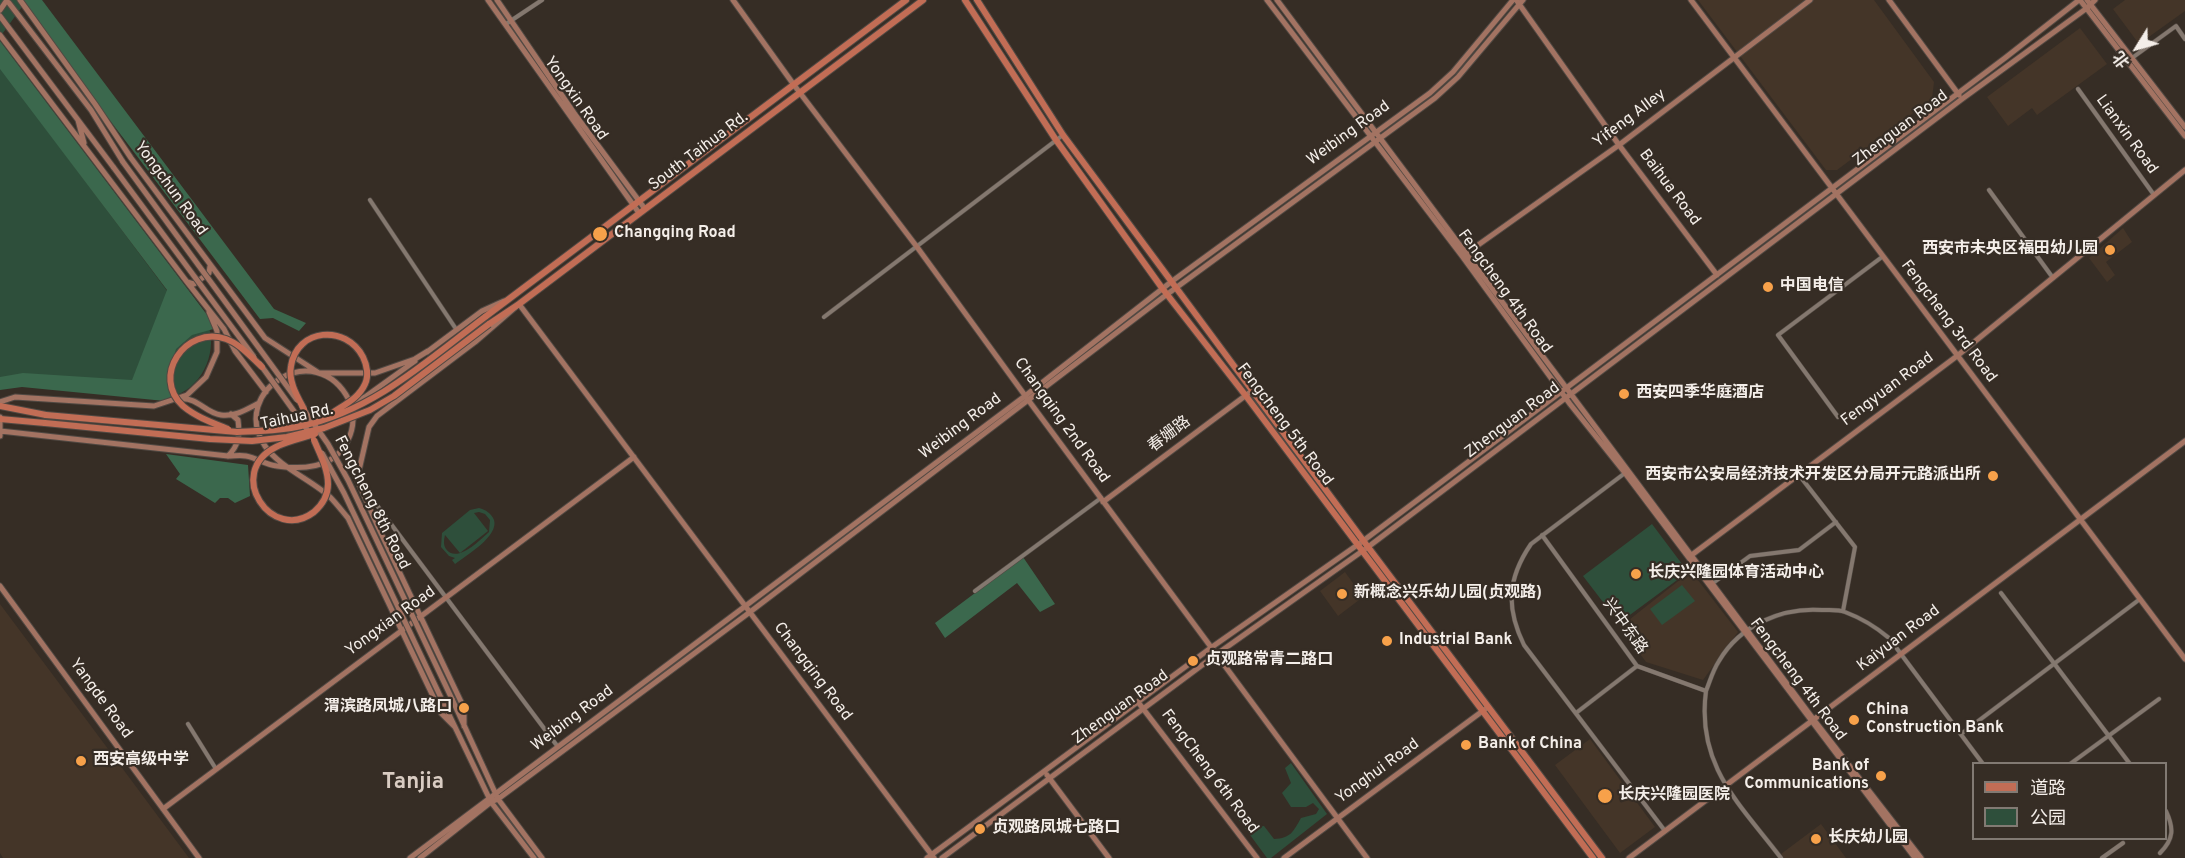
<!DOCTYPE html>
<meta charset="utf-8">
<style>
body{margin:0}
#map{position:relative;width:2185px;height:858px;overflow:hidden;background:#362d25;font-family:Overpass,"Noto Sans SC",sans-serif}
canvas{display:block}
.legend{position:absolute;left:1972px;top:762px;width:195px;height:78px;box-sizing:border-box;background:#362d25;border:2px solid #827a73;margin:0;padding:8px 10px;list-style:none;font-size:18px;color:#f4eee9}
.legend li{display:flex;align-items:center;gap:12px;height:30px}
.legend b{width:30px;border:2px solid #827a73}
.north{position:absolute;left:2107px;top:18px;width:60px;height:60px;-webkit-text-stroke:4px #362d25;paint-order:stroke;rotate:233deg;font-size:16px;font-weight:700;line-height:24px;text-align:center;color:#f4eee9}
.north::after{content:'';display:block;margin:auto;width:21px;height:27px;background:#f4eee9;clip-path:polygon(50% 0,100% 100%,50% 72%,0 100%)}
</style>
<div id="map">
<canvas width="2185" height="858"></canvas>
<ul class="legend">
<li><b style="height:8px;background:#c26d55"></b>道路</li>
<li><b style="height:16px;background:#2e4f3b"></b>公园</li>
</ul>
<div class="north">北</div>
</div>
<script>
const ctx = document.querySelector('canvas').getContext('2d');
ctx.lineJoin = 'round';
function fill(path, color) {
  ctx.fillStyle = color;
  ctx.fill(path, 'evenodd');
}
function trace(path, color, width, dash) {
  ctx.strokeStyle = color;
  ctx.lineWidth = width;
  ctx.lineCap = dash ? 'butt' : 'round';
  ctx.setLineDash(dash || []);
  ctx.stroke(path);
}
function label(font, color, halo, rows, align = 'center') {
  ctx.font = font + ' Overpass,"Noto Sans SC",sans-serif';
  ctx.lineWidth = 4.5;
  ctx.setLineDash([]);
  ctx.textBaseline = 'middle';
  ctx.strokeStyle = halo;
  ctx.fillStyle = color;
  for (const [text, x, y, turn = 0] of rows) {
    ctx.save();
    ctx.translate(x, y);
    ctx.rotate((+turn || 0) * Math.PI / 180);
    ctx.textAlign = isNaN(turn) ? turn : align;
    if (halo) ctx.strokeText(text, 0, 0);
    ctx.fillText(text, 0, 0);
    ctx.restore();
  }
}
fill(new Path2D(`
 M1698 0H1874L1934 82 1932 99 1837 170H1826Z
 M2125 0H2185V11L2139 44 2113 9Z
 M2080 28 2107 64 2037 115 2032 108 2008 126 1987 97Z
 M2123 228 2132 242 2106 262 2115 275 2107 282 2089 258Z
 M1691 571 1738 632 1703 680 1646 662 1620 627Z
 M1345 572 1363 597 1338 616 1320 591Z
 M0 604 91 726 189 858H3L0 853Z
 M1590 739 1655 827 1620 853 1555 765Z
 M1821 824 1846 858H1783L1781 854Z`), '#443528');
fill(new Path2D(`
 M0 0H27L0 37Z
 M0 67 168 292 131 384 0 379Z
 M191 294C198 304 206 315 209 327 217 355 201 389 171 397 166 399 159 399 153 400L189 295Z
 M479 508C486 510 491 513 494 520 499 536 467 555 455 564L452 560 455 558 449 556 441 547 442 533 470 510ZM479 512 485 514 490 520 489 532C480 540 457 564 446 549 443 544 444 540 445 535L460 553 488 531 474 513Z
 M1652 524 1688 572 1619 623 1583 576Z
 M1682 585 1695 601 1662 625 1650 609Z
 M1291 763 1327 814 1271 858H1267L1239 820 1243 818 1250 827 1264 826 1274 839C1291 838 1293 832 1301 818L1316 814 1319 809 1313 803 1306 807H1291L1282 793 1291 783 1285 768Z`), '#2e4f3b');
fill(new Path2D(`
 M19 0H42L274 309 306 323 299 331 273 318 260 319Z
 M0 41 217 328 192 335 176 349 168 375 175 397 165 401 22 387 0 390V377L23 373 132 380 167 290 0 69Z
 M166 454 248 465 250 496 235 503 228 498H220L215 503 176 479 180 474Z
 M1023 557 1055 604 1040 612 1017 583 945 638 935 623Z`), '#3b684d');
const street = new Path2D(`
 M506 24 542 0
 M2132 58 2176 26 2185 39
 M2078 89 2154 195
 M1989 190 2053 278
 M370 200 456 329
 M824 317 1063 135
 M1838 417 1778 335 1882 257
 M1625 473 1531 544C1507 579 1506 608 1524 645L1665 831
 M1799 475 1855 547 1843 611
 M361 484 558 747
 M1542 535 1637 666 1706 691C1696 766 1740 804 1781 858
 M1713 583 1750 556 1799 550 1836 522
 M975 591 1101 498
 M2001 593 2130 764
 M1706 691C1710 681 1713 670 1719 661 1740 625 1782 607 1822 610 1829 610 1838 609 1845 612 1861 618 1876 627 1889 638L1983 764
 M1576 713 1637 666
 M188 724 216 769
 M1961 734 2140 599
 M2070 764 2159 699
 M2160 853C2174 839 2174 828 2166 811
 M2102 858 2123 843`);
const secondary = new Path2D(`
 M20 0 95 104 131 158 265 338 319 373H375L415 359 428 351
 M488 0 639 213
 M497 0 574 113 645 209
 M733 0 794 85 917 247 1029 401 1367 858
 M1267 0 1462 256 1570 404 1625 473 1915 858
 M1277 0 1814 720 1921 858
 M1691 0 2185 659
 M1889 0 1959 95
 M2080 0 2185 136
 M2087 0 2185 127
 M1517 1 1619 145 1717 275
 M9 3 91 110 123 162
 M0 10 7 0
 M0 16 114 168
 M0 35 187 282 224 329 235 351 266 392
 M78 120 84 143
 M1464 255 1619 145 1810 0
 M188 282 194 284 209 273 210 266
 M427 352 482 311 504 301
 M180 399C198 397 205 413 221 415 235 417 247 409 259 403
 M0 402 15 397 154 406 187 395 206 377 217 352V331L209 312
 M351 404 365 397 415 361
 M0 431 228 456C234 456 240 455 246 456 257 458 266 465 277 466 304 470 335 468 348 440 354 428 355 412 349 400 316 336 228 391 265 446 278 466 313 481 330 497 336 503 342 511 348 518L441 713 455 727
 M0 436V417
 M345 447 349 461 378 527 464 708V726
 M228 456C239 445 240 435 238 420L231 414
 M357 479 369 427 377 416 475 342 519 304 934 858
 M1103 502 1249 393
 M1689 557 1957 356 2185 170
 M0 586 199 858
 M452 699 498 799 542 858
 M443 702 491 802 534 858
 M1138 702 1257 858
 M1047 775 1109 858
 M163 809 634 457
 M410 858 1025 396 1171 282 1430 93 1453 72 1513 0
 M420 858 491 802 498 799 750 612 1162 298 1435 98 1458 77 1523 0
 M927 858 1212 647 1363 541 2005 58 2079 0
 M942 858 1217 654 1368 547 1962 99 2087 8 2095 0
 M1284 858 1488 707
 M1629 858 2185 441`);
const primary = new Path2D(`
 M965 0 1056 140 1162 288 1246 396 1593 858
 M977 0 1063 135 1368 547 1602 858
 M485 317 906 0
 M489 324 519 304 923 0
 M0 406 46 415
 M0 419 45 423`);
trace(street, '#514943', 5);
trace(secondary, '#514943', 7);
trace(primary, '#514943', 8);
trace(street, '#84786f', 4);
trace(secondary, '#a37362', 5);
trace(primary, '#c26d55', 6);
const secondaryBridge = new Path2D(`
 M123 162 297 400
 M114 168 254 357
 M260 364 311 435
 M302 407 328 444 348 480 452 699
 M322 453 344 493 443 702`);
const primaryBridge = new Path2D(`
 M304 409C297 396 288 381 291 366 297 328 346 324 363 357 367 365 369 376 365 384 358 400 341 406 328 416
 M46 415 237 432C258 431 280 431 301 426 373 411 428 360 485 317
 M45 423 210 439 252 441 287 437 324 428 370 410 394 396 489 324
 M228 429C213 423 196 417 183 406 151 377 185 325 226 339 240 344 251 357 262 367
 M314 440C320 454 328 469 328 484 328 495 322 505 314 512 272 544 224 473 276 447 288 441 303 438 315 434`);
trace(secondaryBridge, '#514943', 7, []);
trace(primaryBridge, '#514943', 8, []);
trace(secondaryBridge, '#a37362', 5);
trace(primaryBridge, '#c26d55', 6);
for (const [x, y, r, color] of [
 [600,234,8,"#f7a14a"],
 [2110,250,6,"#f7a14a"],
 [1768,287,6,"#f7a14a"],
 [1624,394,6,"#f7a14a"],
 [1993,476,6,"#f7a14a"],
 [1636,574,6,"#f7a14a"],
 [1342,594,6,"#f7a14a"],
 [1387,641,6,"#f7a14a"],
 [1193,661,6,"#f7a14a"],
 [464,708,6,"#f7a14a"],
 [1854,720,6,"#f7a14a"],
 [1466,745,6,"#f7a14a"],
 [81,761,6,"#f7a14a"],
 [1881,776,6,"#f7a14a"],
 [1605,796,8,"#f7a14a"],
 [980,829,6,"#f7a14a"],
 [1816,839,6,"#f7a14a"]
]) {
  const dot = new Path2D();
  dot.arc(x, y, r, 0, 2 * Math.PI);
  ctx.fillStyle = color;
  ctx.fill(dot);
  trace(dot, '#362d25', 2);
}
label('16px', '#f4eee9', '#362d25', [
 ["Yongxin Road",575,99,55],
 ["Yifeng Alley",1630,119,-37],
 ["Zhenguan Road",1901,129,-37],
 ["Weibing Road",1349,134,-36],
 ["Lianxin Road",2126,135,54],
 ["South Taihua Rd.",699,152,-37],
 ["Baihua Road",1669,188,53],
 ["Yongchun Road",170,189,54],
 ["Fengcheng 4th Road",1504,292,54],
 ["Fengcheng 3rd Road",1948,322,53],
 ["Fengyuan Road",1888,390,-37],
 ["Taihua Rd.",297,418,-12],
 ["Changqing 2nd Road",1061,421,54],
 ["Zhenguan Road",1513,421,-37],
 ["Fengcheng 5th Road",1284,425,53],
 ["Weibing Road",961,427,-37],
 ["春姗路",1170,435,-37],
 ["Fengcheng 8th Road",371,503,63],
 ["Yongxian Road",391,622,-36],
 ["兴中东路",1624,627,54],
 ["Kaiyuan Road",1899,639,-37],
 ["Changqing Road",812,672,53],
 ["Fengcheng 4th Road",1797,680,53],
 ["Yangde Road",100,699,54],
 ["Zhenguan Road",1121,708,-36],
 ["Weibing Road",573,719,-37],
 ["FengCheng 6th Road",1209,772,53],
 ["Yonghui Road",1378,772,-36]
]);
label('bold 16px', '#f4eee9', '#362d25', [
 ["Changqing Road",614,234],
 ["西安市未央区福田幼儿园",2098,250,"right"],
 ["中国电信",1780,287],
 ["西安四季华庭酒店",1636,394],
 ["西安市公安局经济技术开发区分局开元路派出所",1981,476,"right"],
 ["长庆兴隆园体育活动中心",1648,574],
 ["新概念兴乐幼儿园(贞观路)",1354,594],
 ["Industrial Bank",1399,641],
 ["贞观路常青二路口",1205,661],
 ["渭滨路凤城八路口",452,708,"right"],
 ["China",1866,711],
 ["Construction Bank",1866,729],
 ["Bank of China",1478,745],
 ["西安高级中学",93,761],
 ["Bank of",1869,767,"right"],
 ["Communications",1869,785,"right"],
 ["长庆兴隆园医院",1618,796],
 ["贞观路凤城七路口",992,829],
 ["长庆幼儿园",1828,839]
], 'left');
label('bold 22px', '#d9ccc2', '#362d25', [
 ["Tanjia",413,784]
]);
</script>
